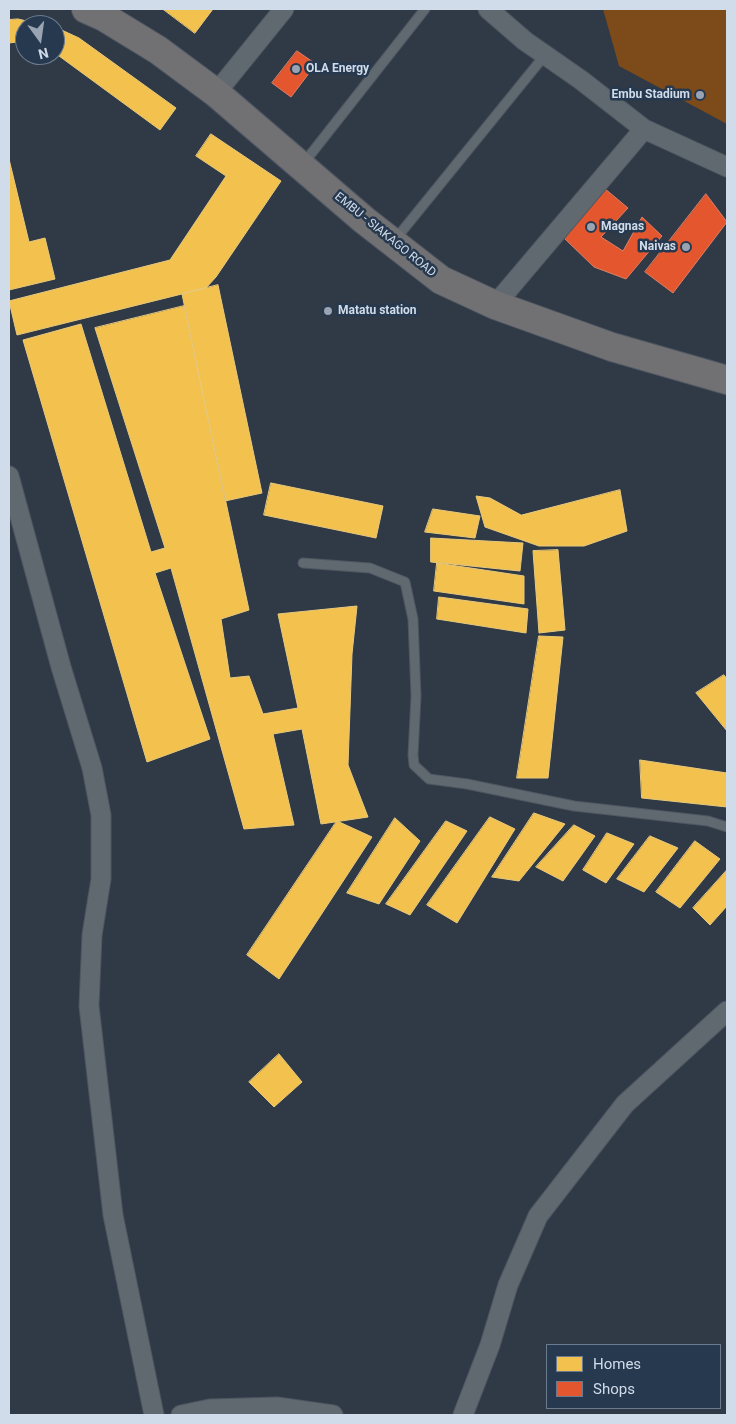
<!DOCTYPE html>
<style>
body{margin:0}
#map{position:relative;width:736px;height:1424px;overflow:hidden;background:#303a46;font-family:Roboto,sans-serif}
canvas{display:block}
.frame{position:absolute;inset:0;border:10px solid #d1dcea;pointer-events:none}
.legend{position:absolute;left:546px;top:1344px;width:175px;height:65px;box-sizing:border-box;background:#27394f;border:1px solid #6b7a8d;margin:0;padding:6px 9px;list-style:none;font-size:15px;color:#d1dcea}
.legend li{display:flex;align-items:center;gap:10px;height:25px}
.legend b{width:25px;border:1px solid #6b7a8d}
.north{position:absolute;left:15px;top:15px;width:50px;height:50px;box-sizing:border-box;background:#27394f;border:1px solid #6b7a8d;border-radius:50%;rotate:166deg;font-size:14px;font-weight:700;line-height:20px;text-align:center;color:#d1dcea}
.north::after{content:'';display:block;margin:auto;width:18px;height:22px;background:#99a3b1;clip-path:polygon(50% 0,100% 100%,50% 72%,0 100%)}
</style>
<div id="map">
<canvas width="736" height="1424"></canvas>
<div class="frame"></div>
<ul class="legend">
<li><b style="height:14px;background:#f2c14e"></b>Homes</li>
<li><b style="height:14px;background:#e4572e"></b>Shops</li>
</ul>
<div class="north">N</div>
</div>
<script>
const ctx = document.querySelector('canvas').getContext('2d');
ctx.lineJoin = 'round';
function fill(path, color) {
  ctx.fillStyle = color;
  ctx.fill(path, 'evenodd');
}
function trace(path, color, width, dash) {
  ctx.strokeStyle = color;
  ctx.lineWidth = width;
  ctx.lineCap = dash ? 'butt' : 'round';
  ctx.setLineDash(dash || []);
  ctx.stroke(path);
}
function label(font, color, halo, rows, align = 'center') {
  ctx.font = font + ' Roboto,sans-serif';
  ctx.lineWidth = 5;
  ctx.setLineDash([]);
  ctx.textBaseline = 'middle';
  ctx.strokeStyle = halo;
  ctx.fillStyle = color;
  for (const [text, x, y, turn = 0] of rows) {
    ctx.save();
    ctx.translate(x, y);
    ctx.rotate((+turn || 0) * Math.PI / 180);
    ctx.textAlign = isNaN(turn) ? turn : align;
    if (halo) ctx.strokeText(text, 0, 0);
    ctx.fillText(text, 0, 0);
    ctx.restore();
  }
}
fill(new Path2D(`
 M603 9H727V124L619 66Z`), '#7d4a19');
const homes = new Path2D(`
 M163 9H213L195 33Z
 M18 19 44 25H25V41L9 43V20Z
 M55 27 79 38 176 108 160 130 55 53Z
 M211 134 281 181 216 277 206 288 17 335 9 301 170 260 226 176 196 156Z
 M9 159 29 242 45 238 55 279 9 290Z
 M218 285 262 493 225 501 182 294Z
 M184 306 249 610 221 619 230 678 249 676 263 714 298 708 278 614 357 606 352 654 348 765 368 817 321 824 302 729 273 734 294 825 244 829 171 568 155 573 210 739 147 762 23 340 81 324 151 552 165 548 95 328Z
 M271 483 383 506 376 538 264 515Z
 M620 490 627 531 584 546H539L485 527 476 496 490 498 521 515Z
 M433 509 480 516 475 538 425 532Z
 M431 538 523 543 520 571 431 562Z
 M558 550 565 630 539 633 533 551Z
 M437 563 524 576V604L434 591Z
 M439 597 528 609 526 633 437 619Z
 M539 636 563 637 548 778H517Z
 M724 675 727 679V731L696 693Z
 M640 760 727 773V807L642 798Z
 M534 813 565 824 519 881 492 877Z
 M490 817 515 829 457 923 427 905Z
 M395 818 420 841 379 904 347 893Z
 M337 821 372 837 279 979 247 955Z
 M446 821 467 831 410 915 386 904Z
 M574 825 595 836 563 881 536 867Z
 M607 833 634 844 606 883 583 870Z
 M650 836 678 848 644 892 617 879Z
 M695 841 720 859 680 908 656 892Z
 M727 870V906L710 925 693 908Z
 M279 1054 302 1082 274 1107 249 1082Z`);
fill(homes, '#f2c14e');
trace(homes, '#e8c97d', 1);
const shops = new Path2D(`
 M297 51 316 64 291 97 272 83Z
 M598 183 628 208 601 237 623 251 642 217 662 236 626 279 594 267 565 239Z
 M706 194 727 222 673 293 645 272Z`);
fill(shops, '#e4572e');
trace(shops, '#de7f66', 1);
const lane = new Path2D(`
 M303 164 425 9
 M394 241 545 55
 M303 563 370 568 405 582 413 619 416 696 413 755 414 765 429 779 467 784 574 806 708 821 727 827`);
const street = new Path2D(`
 M488 9 525 41 581 80 644 129 727 167
 M216 93 284 9
 M495 305 644 129
 M9 476 61 667 92 768 101 815V879L92 935 89 1006 113 1215 154 1415
 M181 1415 210 1409 277 1407 333 1415
 M463 1415 490 1345 508 1285 538 1216 625 1104 727 1011`);
const highway = new Path2D(`
 M86 9 104 17 158 50 216 93 364 220 441 280 495 305 612 347 727 380`);
trace(lane, '#4e5661', 11);
trace(street, '#4e5661', 21);
trace(highway, '#4e5661', 30);
trace(lane, '#606870', 9);
trace(street, '#606870', 19);
trace(highway, '#717174', 28);
for (const [x, y, r, color] of [
 [296,69,5,"#99a3b1"],
 [700,95,5,"#99a3b1"],
 [591,227,5,"#99a3b1"],
 [686,247,5,"#99a3b1"],
 [328,311,5,"#99a3b1"]
]) {
  const dot = new Path2D();
  dot.arc(x, y, r, 0, 2 * Math.PI);
  ctx.fillStyle = color;
  ctx.fill(dot);
  trace(dot, '#27394f', 2);
}
label('bold 12px', '#d1dcea', '#27394f', [
 ["OLA Energy",306,69],
 ["Embu Stadium",690,95,"right"],
 ["Magnas",601,227],
 ["Naivas",676,247,"right"],
 ["Matatu station",338,311]
], 'left');
label('12px', '#d1dcea', '#27394f', [
 ["EMBU - SIAKAGO ROAD",385,235,39]
]);
</script>
